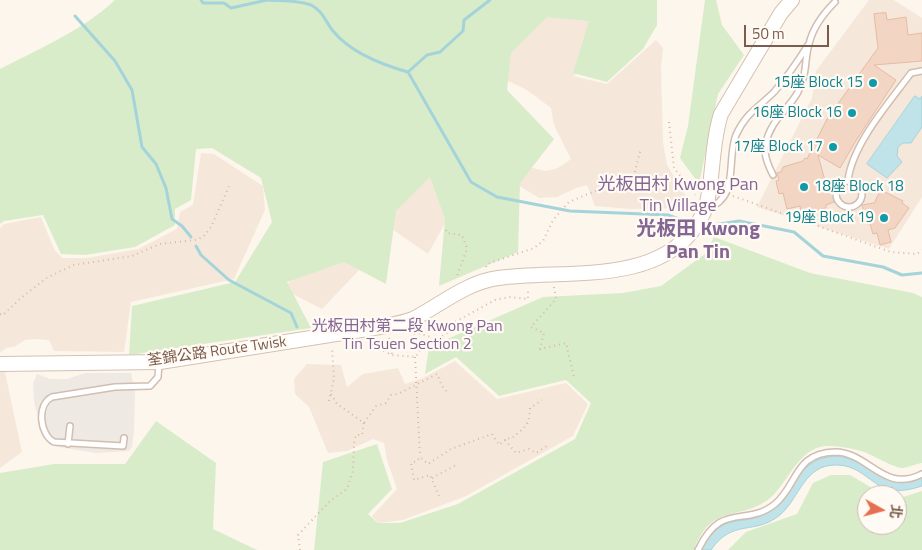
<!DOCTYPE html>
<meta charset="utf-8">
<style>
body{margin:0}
#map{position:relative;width:922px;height:550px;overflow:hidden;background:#fdf6ec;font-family:"Titillium Web","Noto Sans TC",sans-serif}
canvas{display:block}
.north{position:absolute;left:857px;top:485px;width:50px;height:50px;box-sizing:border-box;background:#fffaf3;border:1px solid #cabbb1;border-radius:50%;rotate:97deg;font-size:14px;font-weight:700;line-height:20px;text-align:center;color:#7a5c4d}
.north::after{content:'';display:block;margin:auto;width:18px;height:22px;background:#e76f51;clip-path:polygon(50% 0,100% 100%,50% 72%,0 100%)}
.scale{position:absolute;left:744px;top:25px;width:85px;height:22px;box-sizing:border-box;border:2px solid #7a5c4d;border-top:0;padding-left:6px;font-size:15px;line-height:18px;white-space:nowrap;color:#7a5c4d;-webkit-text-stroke:4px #fffaf3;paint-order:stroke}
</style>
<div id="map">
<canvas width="922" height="550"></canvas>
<div class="north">北</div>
<div class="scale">50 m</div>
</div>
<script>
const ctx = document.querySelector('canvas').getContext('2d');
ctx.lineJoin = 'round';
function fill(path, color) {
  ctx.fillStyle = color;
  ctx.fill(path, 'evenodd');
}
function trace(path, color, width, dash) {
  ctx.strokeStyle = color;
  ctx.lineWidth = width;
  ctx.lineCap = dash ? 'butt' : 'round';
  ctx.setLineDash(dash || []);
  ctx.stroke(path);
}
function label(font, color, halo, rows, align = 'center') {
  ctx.font = font + ' "Titillium Web","Noto Sans TC",sans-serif';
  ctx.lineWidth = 4.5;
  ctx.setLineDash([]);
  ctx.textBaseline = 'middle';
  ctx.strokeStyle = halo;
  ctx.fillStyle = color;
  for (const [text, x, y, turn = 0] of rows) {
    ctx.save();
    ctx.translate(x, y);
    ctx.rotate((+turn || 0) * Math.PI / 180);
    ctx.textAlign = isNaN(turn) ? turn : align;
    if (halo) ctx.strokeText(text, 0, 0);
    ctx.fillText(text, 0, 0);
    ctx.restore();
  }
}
fill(new Path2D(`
 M869 0H894L922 18V197L889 249 757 207 812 98 816 71Z
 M540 12 600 16 588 66 573 76 607 84 656 40 663 48 661 68 663 142 667 165 693 208 630 209 595 206 587 185 576 188 557 197 539 198 516 184 528 167 546 171 558 168 571 159 554 125 551 108 527 90 504 79 506 50Z
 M201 153 214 154 263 186 265 210 234 279 131 302 124 352 54 351 49 340 35 339 25 340 14 347 6 348 0 353V228L4 224 41 217 54 249 62 258H87L138 249 177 229 180 212 193 205Z
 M437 172 457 201 428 254 366 211Z
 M341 247 363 266 322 309 283 289 303 268Z
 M455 361 497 399 566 383 588 404 573 436 466 496 403 520 378 523 372 516 397 489 387 460 384 443 373 439 347 451 328 453 309 407 295 394 294 379 307 364 341 365 347 387 363 374 398 368 405 384 423 378Z
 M0 372H5L22 452 0 468Z`), '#f5e8da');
fill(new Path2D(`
 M85 373H131L135 392 134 431 132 447 129 451 96 453 59 447 50 444 43 436 34 402 33 383 37 374 50 379H67Z`), '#efe9e4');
fill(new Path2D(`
 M115 0H657V25L643 49 607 82 573 73 589 21 547 17 511 53 507 90 554 139 520 183 518 252 439 286 445 219 430 177 396 211 386 284 344 262 287 282 311 328 129 355 132 306 235 282 272 222 261 178 212 148 196 149 191 200 175 209V225L135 247 85 255 61 254 43 215 4 221 0 224V69C39 49 83 30 115 0Z
 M705 0H716L722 25 744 55 718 94 699 184 680 158 688 126Z
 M714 237 810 273 913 293 922 297V463C916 464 909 467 903 468 893 468 872 454 861 451 851 448 837 446 827 446 798 447 788 484 769 499 738 522 712 502 694 550H314L323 462 377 444 392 489 368 514 378 523H400L458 504 575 439 591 403 566 380 499 396 456 357 425 374 429 347 543 297 623 293 661 286 705 254Z
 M156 421 216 463 213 529 257 550H0V473L54 464H125Z
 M831 475H850L884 495H867V525H897V499L922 491V550H728L746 532 797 514 813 483Z`), '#d8ecc9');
const water = new Path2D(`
 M915 96 920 99 922 96V127L911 143H903L898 147 897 156 902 162 887 178 867 164Z
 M837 456C871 460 883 493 922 477V486C873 503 872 466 837 465 804 464 800 498 780 515 754 536 733 518 711 550H701C725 507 742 530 772 510 799 491 795 457 837 456Z`);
fill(water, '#bfe3e8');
trace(water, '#a5d3da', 1);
trace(new Path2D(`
 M201 0 203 3H224L231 8 267 0
 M268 0C281 1 298 0 311 5 323 11 325 21 333 31 350 52 383 65 408 72L471 182 497 197 570 211 668 215 692 224
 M75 16 115 61 132 90 142 147 156 164 166 188 172 219 182 226 191 237
 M408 72 427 55 440 52 463 31 464 20 490 0
 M700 227 739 221 794 232 823 256 883 267 902 275 922 273
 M196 246 201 255 229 280 291 313 297 327`), '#a5d3da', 3);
const building = new Path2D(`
 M886 13 887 20 906 17 908 35 922 33V61L874 65 896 80 857 139 840 168 818 155 826 184 830 183 837 201 826 205V208L814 211 813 208 801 212 800 206 787 209 783 193 779 194 776 181 779 180 777 173 781 172 783 167 803 161 805 158 807 159 827 119 878 48 874 14Z
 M881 190 903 201 902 203 909 208 895 228 888 230 891 242 880 245 877 233 873 234 870 224H867L862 205 874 203Z`);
fill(building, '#f3d5c3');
trace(building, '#e6bba3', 1);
const service = new Path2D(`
 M773 175C768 165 763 154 766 143 770 121 788 110 798 92 808 72 804 61 809 44 813 27 823 14 835 2
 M848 180C853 143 889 103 911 73L922 71
 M836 194a13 13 0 1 1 26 0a13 13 0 1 1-26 0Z
 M707 208C740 199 726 160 736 135 746 113 758 108 774 92 787 77 798 61 808 45
 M124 438 123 446 54 442C40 435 36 405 52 397L115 387 150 386 158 377 159 363
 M68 444 70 426
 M698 550C722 500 745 528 775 504 798 485 794 453 835 452 869 452 883 494 922 474`);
const secondary = new Path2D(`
 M0 364 160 362 380 327C390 325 403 323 413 319 440 305 467 282 498 278 559 269 651 286 693 230 698 223 703 215 706 207 714 176 711 144 721 114L781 13 792 0`);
trace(service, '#d1beb0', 8);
trace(secondary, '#d6c0b0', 16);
trace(new Path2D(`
 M669 122 674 168 695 195
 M733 196 891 252 917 254 922 250
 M446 230 447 233 462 235 467 249 456 279
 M486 267 487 264 534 248 543 241 553 220 569 202 634 175 641 148
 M554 287 556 299 531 327 544 333 540 349 566 343 574 377
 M0 314 3 315 22 297 48 277 74 265 132 256 160 244 195 240 203 237 211 227 230 184
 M414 332 437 339 449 332 455 322 495 300 509 297 528 299V288
 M389 338 392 355
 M381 339 379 349 392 355 415 357 419 353 420 347 416 346 414 331
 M415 357 420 457
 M331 394 337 404 364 423 376 406 386 403 391 395 398 394 437 374 442 386 447 392
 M329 401 334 379 332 347
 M505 440 516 453 529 449 536 453 547 446
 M432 478 458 464
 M439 496 430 475 414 480 411 463 417 461 420 457 428 464 451 449 492 434 499 445 507 438 511 439C525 426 529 428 530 408L542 400
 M300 550 298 535 330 501 347 489 353 471 354 443 356 435H362L364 423`), '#d9b8a5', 2, [1, 4]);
trace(service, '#fff', 5);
trace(secondary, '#fff', 14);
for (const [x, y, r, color] of [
 [873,83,5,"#0f9aa8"],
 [852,113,5,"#0f9aa8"],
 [833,147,5,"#0f9aa8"],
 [804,187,5,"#0f9aa8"],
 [884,218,5,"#0f9aa8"]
]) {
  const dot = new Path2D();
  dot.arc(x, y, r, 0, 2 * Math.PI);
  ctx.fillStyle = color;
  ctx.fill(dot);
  trace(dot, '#fffaf3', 2);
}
label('15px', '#0d838f', '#fffaf3', [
 ["15座 Block 15",863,83],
 ["16座 Block 16",842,113],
 ["17座 Block 17",823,147],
 ["18座 Block 18",814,187,"left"],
 ["19座 Block 19",874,218]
], 'right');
label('15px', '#7a5c4d', '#fffaf3', [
 ["荃錦公路 Route Twisk",217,352,-8]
]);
label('16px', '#846695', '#fffaf3', [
 ["光板田村第二段 Kwong Pan",407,327],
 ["Tin Tsuen Section 2",407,345]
]);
label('18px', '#846695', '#fffaf3', [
 ["光板田村 Kwong Pan",678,186],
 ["Tin Village",678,207]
]);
label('bold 20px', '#846695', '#fffaf3', [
 ["光板田 Kwong",698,230],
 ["Pan Tin",698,253]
]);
</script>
